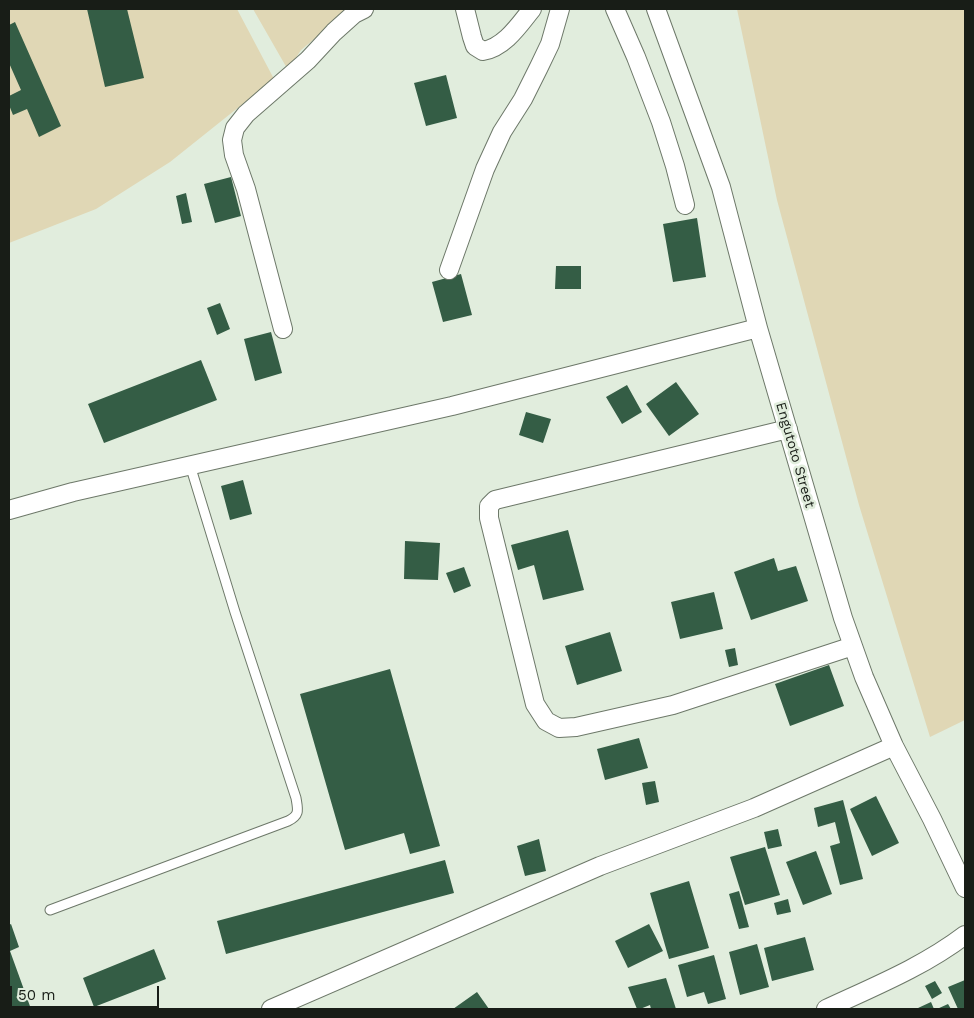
<!DOCTYPE html>
<style>
body{margin:0}
#map{position:relative;width:974px;height:1018px;overflow:hidden;background:#e1eddd;font-family:"Work Sans",sans-serif}
canvas{display:block}
.frame{position:absolute;inset:0;border:10px solid #181d17;pointer-events:none}
.scale{position:absolute;left:10px;top:986px;width:149px;height:22px;box-sizing:border-box;border:2px solid #181d17;border-top:0;padding-left:6px;font-size:15px;line-height:18px;white-space:nowrap;color:#181d17;-webkit-text-stroke:4px #e1eddd;paint-order:stroke}
</style>
<div id="map">
<canvas width="974" height="1018"></canvas>
<div class="frame"></div>
<div class="scale">50 m</div>
</div>
<script>
const ctx = document.querySelector('canvas').getContext('2d');
ctx.lineJoin = 'round';
function fill(path, color) {
  ctx.fillStyle = color;
  ctx.fill(path, 'evenodd');
}
function trace(path, color, width, dash) {
  ctx.strokeStyle = color;
  ctx.lineWidth = width;
  ctx.lineCap = dash ? 'butt' : 'round';
  ctx.setLineDash(dash || []);
  ctx.stroke(path);
}
function label(font, color, halo, rows, align = 'center') {
  ctx.font = font + ' "Work Sans",sans-serif';
  ctx.lineWidth = 5;
  ctx.setLineDash([]);
  ctx.textBaseline = 'middle';
  ctx.strokeStyle = halo;
  ctx.fillStyle = color;
  for (const [text, x, y, turn = 0] of rows) {
    ctx.save();
    ctx.translate(x, y);
    ctx.rotate((+turn || 0) * Math.PI / 180);
    ctx.textAlign = isNaN(turn) ? turn : align;
    if (halo) ctx.strokeText(text, 0, 0);
    ctx.fillText(text, 0, 0);
    ctx.restore();
  }
}
fill(new Path2D(`
 M9 9H237L274 79 170 162 96 209 9 243Z
 M253 9H350L301 50 288 70Z
 M737 9H965V720L930 737 859 505 777 200Z`), '#e0d7b5');
fill(new Path2D(`
 M87 9H127L144 78 105 87Z
 M15 22 61 126 39 137 27 109 13 115 9 105V96L21 90 9 63V25Z
 M446 75 457 118 426 126 414 83Z
 M231 177 241 216 215 223 204 184Z
 M186 193 192 222 182 224 176 196Z
 M697 218 706 277 673 282 663 224Z
 M556 266H581V289H555Z
 M461 274 472 315 443 322 432 282Z
 M220 303 230 329 217 335 207 308Z
 M271 332 282 373 255 381 244 339Z
 M201 360 217 400 104 443 88 404Z
 M676 382 699 414 669 436 646 404Z
 M627 385 642 412 622 424 606 397Z
 M526 412 551 419 543 443 519 435Z
 M243 480 252 514 230 520 221 486Z
 M568 530 584 590 543 600 534 565 518 570 511 545Z
 M405 541 440 543 438 580 404 579Z
 M774 558 778 571 796 566 808 601 751 620 734 572Z
 M464 567 471 586 454 593 446 573Z
 M714 592 723 629 680 639 671 602Z
 M610 632 622 671 577 685 565 646Z
 M735 648 738 665 729 667 725 650Z
 M829 665 844 706 790 726 775 684Z
 M390 669 440 846 410 854 404 833 345 850 300 694Z
 M639 738 648 768 605 780 597 749Z
 M655 781 659 802 646 805 642 783Z
 M876 796 899 843 872 856 850 809Z
 M843 800 863 879 840 885 830 846 840 843 835 822 818 827 814 808Z
 M778 829 782 846 768 849 764 832Z
 M539 839 546 871 525 876 517 846Z
 M765 847 780 895 745 905 730 857Z
 M816 851 832 894 803 905 786 862Z
 M445 860 454 893 226 954 217 921Z
 M689 881 709 948 669 959 650 893Z
 M739 891 749 927 739 929 729 894Z
 M788 899 791 912 777 915 774 903Z
 M11 924 19 947 10 951 31 1009H9V925Z
 M649 924 663 951 628 968 615 941Z
 M805 937 814 970 772 981 764 948Z
 M757 944 769 987 740 995 729 952Z
 M154 949 166 979 94 1007 83 978Z
 M714 955 726 999 708 1004 704 992 687 997 678 965Z
 M666 978 676 1009H651L650 1005 640 1009H637L628 987Z
 M965 980V1009H958L948 987Z
 M935 981 942 993 932 999 925 986Z
 M477 992 489 1009H453Z
 M931 1002 934 1009H918V1008Z
 M948 1004 951 1009H937Z`), '#345d45');
const service = new Path2D(`
 M50 910 288 821C300 815 298 810 296 798L235 612 190 465`);
const minor = new Path2D(`
 M465 9 472 37 475 46 483 51C505 47 519 25 532 9
 M615 9 636 57 661 122 675 166 685 205
 M656 9 721 187 758 328 843 618 864 677 894 746 932 819 965 888
 M449 270 485 169 502 132 523 99 539 67 550 44 560 9
 M283 329 246 189 234 155 232 140 235 128 246 114 308 60 334 32 354 14 364 9
 M788 429 495 500 489 506V518L535 704 546 721 559 728 576 727 673 705 853 646
 M9 510 73 492 452 406 758 328
 M271 1009 600 866 754 808 894 746
 M826 1009C873 987 923 967 965 935`);
trace(service, '#6d7869', 11);
trace(minor, '#6d7869', 20);
trace(service, '#fff', 9);
trace(minor, '#fff', 18);
label('14px', '#181d17', '#e1eddd', [
 ["Engutoto Street",795,455,74]
]);
</script>
